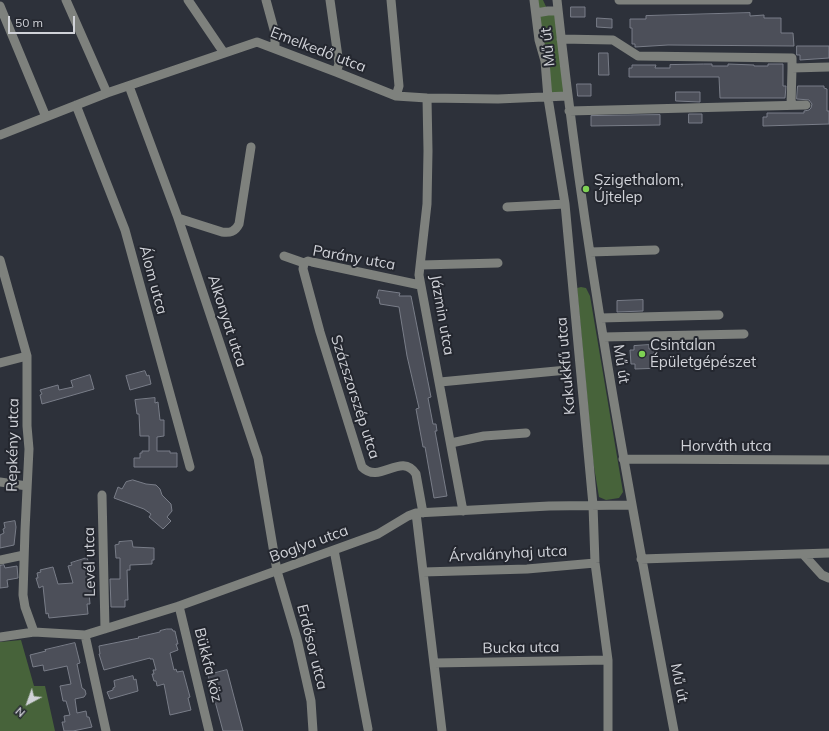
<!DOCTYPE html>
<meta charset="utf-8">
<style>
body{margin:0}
#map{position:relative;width:829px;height:731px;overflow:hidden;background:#2d313a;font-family:Mulish,sans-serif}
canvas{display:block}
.north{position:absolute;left:8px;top:683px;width:40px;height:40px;-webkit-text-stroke:3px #24272f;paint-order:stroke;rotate:221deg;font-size:11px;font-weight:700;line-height:16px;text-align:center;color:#d0d2d8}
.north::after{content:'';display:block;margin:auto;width:14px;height:18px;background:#d0d2d8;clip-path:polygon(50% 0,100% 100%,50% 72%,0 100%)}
.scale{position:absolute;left:8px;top:16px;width:67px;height:18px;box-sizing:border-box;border:2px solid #d0d2d8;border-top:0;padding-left:5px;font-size:12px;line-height:14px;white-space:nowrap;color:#d0d2d8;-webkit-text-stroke:3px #24272f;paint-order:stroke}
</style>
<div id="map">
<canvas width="829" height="731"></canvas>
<div class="north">N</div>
<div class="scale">50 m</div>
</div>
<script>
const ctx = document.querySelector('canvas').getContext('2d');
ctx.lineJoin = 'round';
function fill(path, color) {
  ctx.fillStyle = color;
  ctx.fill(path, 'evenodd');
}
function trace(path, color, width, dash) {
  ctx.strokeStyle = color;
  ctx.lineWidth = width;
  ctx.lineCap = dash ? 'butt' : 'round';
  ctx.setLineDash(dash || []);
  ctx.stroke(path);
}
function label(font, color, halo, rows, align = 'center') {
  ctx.font = font + ' Mulish,sans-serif';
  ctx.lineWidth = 4;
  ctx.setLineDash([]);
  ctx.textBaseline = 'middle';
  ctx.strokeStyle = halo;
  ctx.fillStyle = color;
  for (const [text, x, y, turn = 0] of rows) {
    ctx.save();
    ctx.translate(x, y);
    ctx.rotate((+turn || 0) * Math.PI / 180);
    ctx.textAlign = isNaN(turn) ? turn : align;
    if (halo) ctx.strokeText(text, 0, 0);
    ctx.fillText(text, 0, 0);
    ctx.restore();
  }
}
fill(new Path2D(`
 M534 0H543L548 11 559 15 567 96 548 98Z
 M581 287 586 288 590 296 623 492 619 498 606 500 599 497 593 461 577 288Z
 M21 640 34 686H45L55 731H0V642Z`), '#47633a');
const building = new Path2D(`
 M571 7H585V17H571Z
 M750 13V16L764 15V18H781V33H793L794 46 668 45 635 47V44H632V28H630V19H646V16Z
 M597 18 612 19V28L597 27Z
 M797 46H829V58L800 60V55H797Z
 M599 53H608L609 75H599Z
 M704 64H712V66H728V64L754 65V66H768V64H783V86H786L785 98H720L719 77H629V68H632V65H656L655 68H670V65Z
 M577 84H591V96H578Z
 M798 86H824V88L827 89V111H829V124L763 126V117H767V113H804V111L809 110 811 108 812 104 809 100 797 99Z
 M676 92H700V102L676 101Z
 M689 114H702V123H689Z
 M660 115V125L591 126V116Z
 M379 290 400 293 399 296H411L431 397 428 398 433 424H436L437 431H435L447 496 434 498 425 447H423L416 409 419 408 407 356 399 307 380 304 379 298H377Z
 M643 300V311L617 312V301Z
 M649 345V349H654V358H663V368L635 369V364H631L630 350H634V346Z
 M145 371 147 376 149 375 151 384 130 390 126 376Z
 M90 375 94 389 42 404 40 395 42 394 40 390 58 385 59 390 73 387 71 381Z
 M155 398V403L158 402 160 420H164V436L157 437V451H170V453H177V467H134V458H140V453H142V451H149V436H140L139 414H137L135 400Z
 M133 480 146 484 156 485 160 489 162 495 171 504 172 511 167 517 171 521 163 529 149 517 151 514 144 509 114 498 118 487 122 489 126 482Z
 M15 521 16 527 14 545 0 548V535L4 533 3 529 5 528 4 523Z
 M132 541 133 547 154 548V560H152V564L130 565V570H127L128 600H125V607H111L110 579H120V558H116L115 545 119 544V542Z
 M87 558 89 563 92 562 95 572H93L95 592 89 593 90 604H87L88 614 49 618 48 613 46 614 43 586 39 588 36 578H38L37 573 41 572 40 570 53 567 58 584 73 583 68 566 72 565 71 563Z
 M4 565 5 568 17 566 18 578 7 580 8 587 0 588V566Z
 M167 629H172L173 631H175L178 644H176L178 650 170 653 174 670 176 669 177 672 183 671 190 697 188 698 191 710 170 715 164 684 157 686 156 681H154L152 674H154L153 670H156L153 659H150V658L104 670 99 654H100L99 646 139 638 138 637 160 632V631Z
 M75 643 80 663 77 664 82 688 85 690 86 694 84 697 75 699 77 713 86 711 87 717H89L92 727 73 731H64L62 722H65L64 716 70 715 66 701H63L60 686 71 684 67 666 44 671 43 665 33 667 30 655 46 651 45 650Z
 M227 670 233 693 243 731H223L208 675Z
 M133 676 134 680 136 679 138 691 110 699 107 692 113 690V688L115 687 114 681Z`);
fill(building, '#4c4f59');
trace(building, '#797d88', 1);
trace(new Path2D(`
 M66 0 107 93
 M188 0 224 53
 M266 0 275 33V48
 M330 0 339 64 336 72
 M391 0 399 86 396 96
 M534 0 539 40 545 61 548 98 565 204 593 505 595 563 608 660V731
 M557 0C583 246 628 488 674 731
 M619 0H748
 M0 6 46 117
 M536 13 548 11H558
 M561 39 613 40 638 56 792 58V68L829 67
 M129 86 178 218 258 458 277 571 297 639 311 701 313 731
 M427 98 428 151 427 204 419 275 463 511
 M76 105 125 230 190 467
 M791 105 792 68
 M569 111 806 105
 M0 135 107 93 257 42 336 72 396 96 427 98 498 99 567 96
 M507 207 565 204
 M178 218 222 232C230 233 235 232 239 224L251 147
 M590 252 655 250
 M284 256 304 263 308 261 312 262 420 285
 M0 260 27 356V426L29 449 25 530 23 595 25 607 34 632
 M304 263 303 269 320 332 362 467C380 485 401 451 416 474L423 513
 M421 265 498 263
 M600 318 719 315
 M603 337 744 334
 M0 363 27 356
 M440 382 567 370
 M451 443 484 436 526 433
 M623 459 829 460
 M0 482 27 486
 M102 495 105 629
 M416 513 442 731
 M334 550 368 729
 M803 554 822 575 829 578
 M641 559 829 553
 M0 560 24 555
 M423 572 527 569 595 563
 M179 606 209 731
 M85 635 106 731
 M0 637 34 632 85 635 179 606 378 534 408 516 416 513 549 506 631 505
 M434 663 608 660`), '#7e817d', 9);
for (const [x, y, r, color] of [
 [586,189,4,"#7ed153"],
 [642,354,4,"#7ed153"]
]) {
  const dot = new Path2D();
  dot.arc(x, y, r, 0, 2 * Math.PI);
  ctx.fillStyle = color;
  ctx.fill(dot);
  trace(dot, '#24272f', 1.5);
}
label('15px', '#d0d2d8', '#24272f', [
 ["Mű út",548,47,-96],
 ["Emelkedő utca",318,50,21],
 ["Parány utca",354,258,10],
 ["Álom utca",153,280,75],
 ["Jázmin utca",442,315,80],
 ["Alkonyat utca",227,321,72],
 ["Mű út",621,364,81],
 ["Kakukkfű utca",566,366,-95],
 ["Százszorszép utca",355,397,72],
 ["Repkény utca",13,445,-89],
 ["Horváth utca",726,446],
 ["Boglya utca",309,544,-20],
 ["Árvalányhaj utca",508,554,-3],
 ["Levél utca",90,562,-91],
 ["Erdősor utca",312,647,76],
 ["Bucka utca",521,648,-1],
 ["Bükkfa köz",208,665,76],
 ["Mű út",679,683,79]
]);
label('15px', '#d0d2d8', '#24272f', [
 ["Szigethalom,",594,180],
 ["Újtelep",594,197],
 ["Csintalan",650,345],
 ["Épületgépészet",650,362]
], 'left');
</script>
